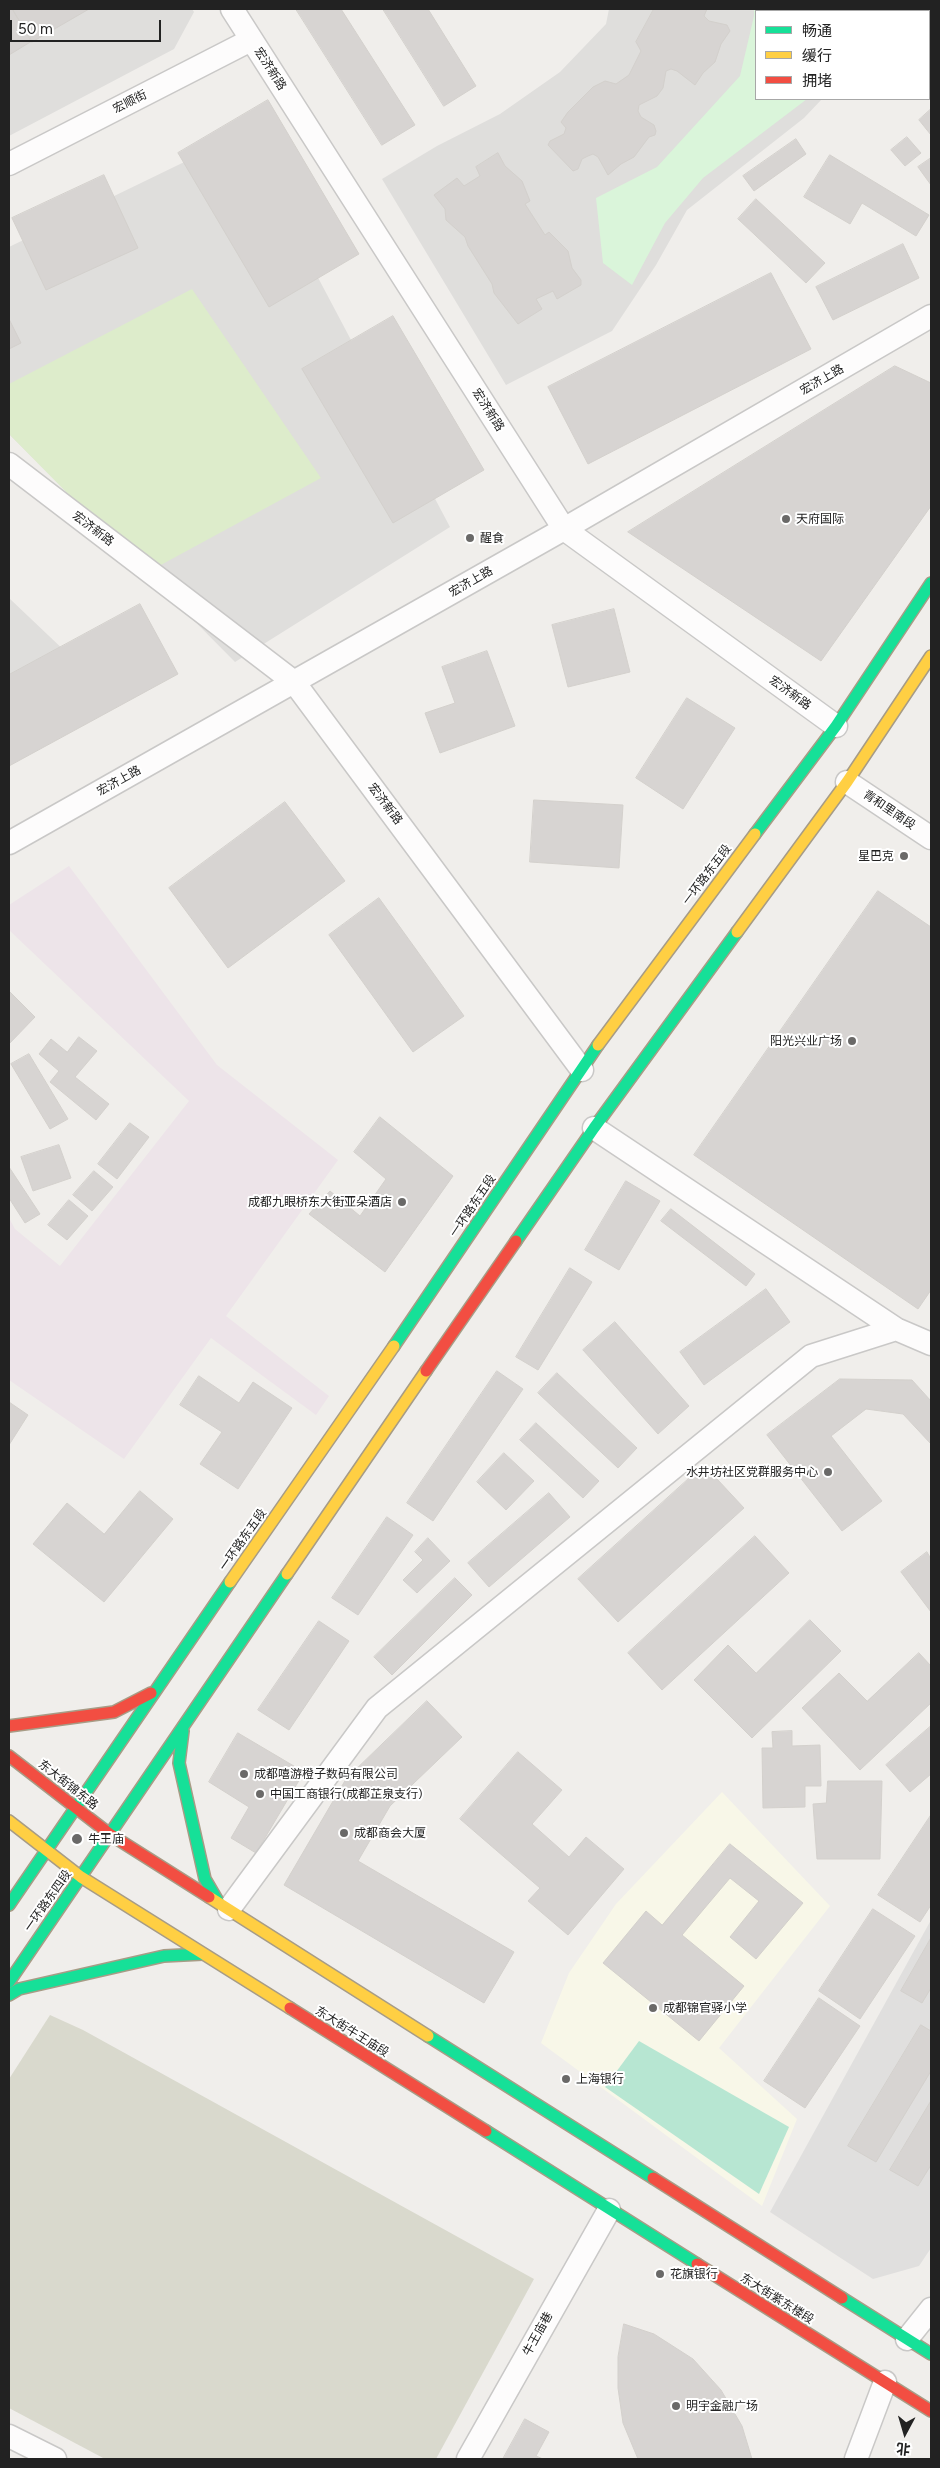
<!DOCTYPE html>
<meta charset="utf-8">
<style>
body{margin:0}
#map{position:relative;width:940px;height:2468px;overflow:hidden;background:#f0eeeb;font-family:Figtree,"Noto Sans SC",sans-serif}
canvas{display:block}
.frame{position:absolute;inset:0;border:10px solid #222;pointer-events:none}
.legend{position:absolute;left:755px;top:10px;width:175px;height:90px;box-sizing:border-box;background:#fff;border:1px solid #a7a7a7;margin:0;padding:6px 9px;list-style:none;font-size:15px;color:#222}
.legend li{display:flex;align-items:center;gap:10px;height:25px}
.legend b{width:25px;border:1px solid #a7a7a7}
.north{position:absolute;left:880px;top:2408px;width:50px;height:50px;-webkit-text-stroke:4px #fff;paint-order:stroke;rotate:186deg;font-size:14px;font-weight:700;line-height:20px;text-align:center;color:#222}
.north::after{content:'';display:block;margin:auto;width:18px;height:22px;background:#222;clip-path:polygon(50% 0,100% 100%,50% 72%,0 100%)}
.scale{position:absolute;left:10px;top:20px;width:151px;height:22px;box-sizing:border-box;border:2px solid #222;border-top:0;padding-left:6px;font-size:15px;line-height:18px;white-space:nowrap;color:#222;-webkit-text-stroke:4px #fff;paint-order:stroke}
</style>
<div id="map">
<canvas width="940" height="2468"></canvas>
<div class="frame"></div>
<ul class="legend">
<li><b style="height:6px;background:#16e098"></b>畅通</li>
<li><b style="height:6px;background:#ffcf43"></b>缓行</li>
<li><b style="height:6px;background:#f24e42"></b>拥堵</li>
</ul>
<div class="north">北</div>
<div class="scale">50 m</div>
</div>
<script>
const ctx = document.querySelector('canvas').getContext('2d');
ctx.lineJoin = 'round';
function fill(path, color) {
  ctx.fillStyle = color;
  ctx.fill(path, 'evenodd');
}
function trace(path, color, width, dash) {
  ctx.strokeStyle = color;
  ctx.lineWidth = width;
  ctx.lineCap = dash ? 'butt' : 'round';
  ctx.setLineDash(dash || []);
  ctx.stroke(path);
}
function label(font, color, halo, rows, align = 'center') {
  ctx.font = font + ' Figtree,"Noto Sans SC",sans-serif';
  ctx.lineWidth = 4;
  ctx.setLineDash([]);
  ctx.textBaseline = 'middle';
  ctx.strokeStyle = halo;
  ctx.fillStyle = color;
  for (const [text, x, y, turn = 0] of rows) {
    ctx.save();
    ctx.translate(x, y);
    ctx.rotate((+turn || 0) * Math.PI / 180);
    ctx.textAlign = isNaN(turn) ? turn : align;
    if (halo) ctx.strokeText(text, 0, 0);
    ctx.fillText(text, 0, 0);
    ctx.restore();
  }
}
fill(new Path2D(`
 M9 9H192L194 12 174 49 9 136Z
 M609 9H825L826 11H756V99H822L804 118 687 210 656 265 612 331 506 385 382 179 437 146 500 114 560 72 606 24Z
 M242 134 450 527 235 662 9 434V247Z
 M9 598 108 692 9 761Z`), '#dfdedc');
fill(new Path2D(`
 M69 866 217 1065 338 1160 226 1316 329 1396 316 1415 211 1338 124 1459 9 1380V1218L15 1229 60 1266 189 1101 9 930V905Z`), '#ede4e9');
fill(new Path2D(`
 M722 1792 830 1906 719 2048 797 2119 762 2206 541 2043 569 1973 616 1904Z`), '#f8f7e8');
fill(new Path2D(`
 M50 2015 83 2030 534 2279 436 2459H105L9 2408V2079Z`), '#d9d9cd');
fill(new Path2D(`
 M192 289 321 478 146 573 9 434V384Z`), '#ddeccb');
fill(new Path2D(`
 M754 9H811L812 11H756V99H807L703 178 665 223 632 285 603 263 596 198 657 167 740 76 754 16Z`), '#daf5da');
fill(new Path2D(`
 M639 2041 789 2127 759 2194 605 2087Z`), '#b7e6d2');
fill(new Path2D(`
 M931 1920V2248L919 2266 873 2279 770 2212Z`), '#e0dfde');
const building = new Path2D(`
 M9 9H12L32 41 9 55Z
 M13 9H89L32 42Z
 M296 9H341L415 125 382 145Z
 M383 9H428L476 86 444 106Z
 M654 9H707L704 16 709 21 727 25 730 31 721 44 715 62 703 73 695 85 677 71 671 69 666 71 663 88 657 96 639 105 638 111 641 117 654 125 656 131 655 135 649 137 634 157 621 164 608 175 598 157 593 154 588 156 582 159 578 169 573 171 548 145 550 141 564 134 566 128 561 122 568 112 593 87 605 81 616 84 629 75 641 51 636 42Z
 M929 23 931 26V71L929 68Z
 M268 100 359 254 269 307 178 153Z
 M931 109V135L919 120Z
 M907 137 921 153 905 166 891 150Z
 M796 139 806 154 754 191 743 176Z
 M498 153 505 166 522 181 530 201 525 204 545 235 549 232 568 251 572 268 581 280V285L557 299 553 291 536 299 542 309 518 324 494 293 492 284 468 246 465 237 446 220 445 209 434 195 457 178 464 186 480 176 476 167Z
 M830 155 929 215 916 236 862 203 850 224 804 197Z
 M931 158V185L918 167Z
 M104 175 138 248 46 290 12 218Z
 M756 199 825 263 806 283 738 219Z
 M903 244 919 278 833 320 816 287Z
 M771 273 811 349 588 464 548 387Z
 M393 316 484 470 393 523 302 369Z
 M9 319 21 343 9 349Z
 M895 366 931 383V506L821 661 628 532Z
 M140 604 178 674 9 766V675Z
 M614 609 630 672 568 687 552 625Z
 M487 651 515 726 440 753 425 713 455 703 442 667Z
 M687 698 735 728 683 809 636 778Z
 M534 800 623 805 619 868 530 862Z
 M285 802 345 881 228 968 169 888Z
 M878 891 931 927V1290L918 1309 694 1155Z
 M379 898 464 1016 413 1052 329 935Z
 M9 991 35 1017 9 1044Z
 M79 1037 97 1051 75 1077 109 1104 96 1120 50 1082 59 1071 39 1054 51 1039 67 1052Z
 M29 1054 68 1119 50 1129 11 1064Z
 M380 1117 453 1176 385 1272 309 1214 330 1191 360 1216 386 1179 354 1152Z
 M130 1123 149 1137 117 1179 98 1164Z
 M59 1145 71 1178 33 1191 21 1157Z
 M9 1167 40 1214 25 1223 9 1198Z
 M94 1171 113 1187 92 1211 73 1195Z
 M626 1181 660 1201 619 1270 585 1250Z
 M69 1200 88 1216 67 1240 48 1225Z
 M671 1209 755 1274 746 1286 661 1221Z
 M570 1268 592 1282 538 1370 516 1357Z
 M766 1289 790 1322 704 1385 680 1352Z
 M615 1322 689 1406 658 1434 583 1350Z
 M497 1371 523 1389 433 1521 407 1503Z
 M557 1373 637 1448 618 1468 538 1393Z
 M199 1376 239 1403 253 1382 292 1408 238 1489 200 1464 222 1432 180 1405Z
 M840 1379 912 1380 931 1401V1444L903 1414 866 1409 831 1436 882 1501 842 1531 767 1435Z
 M9 1402 28 1415 9 1445Z
 M536 1423 599 1481 583 1498 520 1440Z
 M504 1453 534 1481 506 1510 477 1482Z
 M704 1465 744 1508 618 1622 578 1579Z
 M140 1491 173 1519 104 1602 33 1544 67 1503 104 1534Z
 M549 1493 570 1517 489 1587 468 1563Z
 M387 1517 413 1535 358 1615 332 1598Z
 M755 1536 789 1573 662 1690 628 1653Z
 M428 1538 450 1561 417 1593 403 1580 423 1560 415 1552Z
 M927 1552 931 1559V1612L901 1572Z
 M455 1578 472 1595 392 1675 374 1657Z
 M810 1620 841 1651 752 1738 694 1680 728 1645 756 1673Z
 M319 1621 349 1641 289 1730 258 1710Z
 M919 1653 931 1666V1703L860 1770 802 1708 839 1673 867 1701Z
 M427 1701 462 1737 390 1806 358 1861 514 1952 484 2003 284 1885 346 1779Z
 M931 1726V1774L910 1792 886 1765Z
 M792 1731V1746L820 1745 821 1786H805V1807L763 1808 762 1748H773L772 1732Z
 M238 1733 304 1772 256 1853 231 1838 249 1807 209 1782Z
 M518 1752 562 1790 532 1824 569 1857 586 1837 624 1869 568 1935 528 1901 540 1888 460 1819Z
 M828 1781H882L880 1859H817L813 1804 826 1803Z
 M931 1815V1905L920 1922 878 1895Z
 M730 1844 803 1903 756 1959 730 1937 759 1901 730 1878 682 1935 744 1986 699 2041 603 1963 646 1911 662 1925Z
 M873 1909 915 1936 860 2019 819 1991Z
 M931 1938V1988L922 2003 901 1991Z
 M819 1998 860 2026 805 2108 764 2081Z
 M921 2025 931 2031V2071L876 2162 848 2146Z
 M931 2101V2165L918 2186 890 2170Z
 M624 2324 654 2334 693 2359 721 2390 742 2426 752 2459H638L623 2423 618 2388V2357Z
 M525 2419 549 2432 536 2456 543 2459H503Z`);
fill(building, '#d7d4d2');
trace(building, '#d3d0cc', 1);
const street = new Path2D(`
 M232 9 564 529 836 726
 M9 164 251 40
 M9 464 294 682 582 1070
 M847 782 931 838
 M9 843 564 529 931 316
 M594 1128 896 1329 931 1344
 M229 1909 377 1708 811 1356 896 1329
 M907 2339 931 2309
 M9 2436 55 2459
 M468 2459 609 2210
 M856 2459 885 2382`);
const fast = new Path2D(`
 M755 834 836 726 931 583
 M516 1241 594 1128 737 932
 M394 1346 598 1045
 M183 1731 179 1763 205 1879 219 1903
 M9 1905 230 1582
 M9 1982 287 1574
 M9 1995 19 1989 164 1956 203 1954
 M428 2036 653 2178
 M486 2131 697 2264
 M842 2298 931 2354`);
const slow = new Path2D(`
 M737 932 847 782 931 656
 M598 1045 755 834
 M287 1574 426 1371
 M230 1582 394 1346
 M9 1821 81 1877 290 2008
 M209 1897 428 2036`);
const jam = new Path2D(`
 M426 1371 516 1241
 M9 1726 114 1712 151 1693
 M9 1756 111 1835 209 1897
 M290 2008 486 2131
 M653 2178 842 2298
 M697 2264 931 2411`);
trace(street, '#c9c8c7', 25);
trace(fast, '#a79c86', 14);
trace(slow, '#a79c86', 14);
trace(jam, '#a79c86', 14);
trace(street, '#fdfcfc', 22);
trace(fast, '#16e098', 11);
trace(slow, '#ffcf43', 11);
trace(jam, '#f24e42', 11);
for (const [x, y, r, color] of [
 [786,519,5,"#6a6968"],
 [470,538,5,"#6a6968"],
 [904,856,5,"#6a6968"],
 [852,1041,5,"#6a6968"],
 [402,1202,5,"#6a6968"],
 [828,1472,5,"#6a6968"],
 [244,1774,5,"#6a6968"],
 [260,1794,5,"#6a6968"],
 [344,1833,5,"#6a6968"],
 [77,1839,6,"#6a6968"],
 [653,2008,5,"#6a6968"],
 [566,2079,5,"#6a6968"],
 [660,2274,5,"#6a6968"],
 [676,2406,5,"#6a6968"]
]) {
  const dot = new Path2D();
  dot.arc(x, y, r, 0, 2 * Math.PI);
  ctx.fillStyle = color;
  ctx.fill(dot);
  trace(dot, '#fff', 2);
}
label('12px', '#222', '#fff', [
 ["宏济新路",270,69,57],
 ["宏顺街",130,102,-27],
 ["宏济上路",822,380,-30],
 ["宏济新路",488,410,57],
 ["宏济新路",93,529,37],
 ["宏济上路",471,582,-30],
 ["宏济新路",790,693,36],
 ["宏济上路",119,781,-29],
 ["宏济新路",385,804,53],
 ["青和里南段",889,810,34],
 ["一环路东五段",707,875,-53],
 ["一环路东五段",473,1206,-56],
 ["一环路东五段",243,1540,-55],
 ["东大街锦东路",68,1785,38],
 ["一环路东四段",48,1901,-55],
 ["东大街牛王庙段",352,2032,32],
 ["东大街紫东楼段",777,2299,32],
 ["牛王庙巷",538,2334,-61]
]);
label('12px', '#222', '#fff', [
 ["天府国际",796,519],
 ["醒食",480,538],
 ["星巴克",894,856,"right"],
 ["阳光兴业广场",842,1041,"right"],
 ["成都九眼桥东大街亚朵酒店",392,1202,"right"],
 ["水井坊社区党群服务中心",818,1472,"right"],
 ["成都嘻游橙子数码有限公司",254,1774],
 ["中国工商银行(成都芷泉支行)",270,1794],
 ["成都商会大厦",354,1833],
 ["牛王庙",88,1839],
 ["成都锦官驿小学",663,2008],
 ["上海银行",576,2079],
 ["花旗银行",670,2274],
 ["明宇金融广场",686,2406]
], 'left');
</script>
